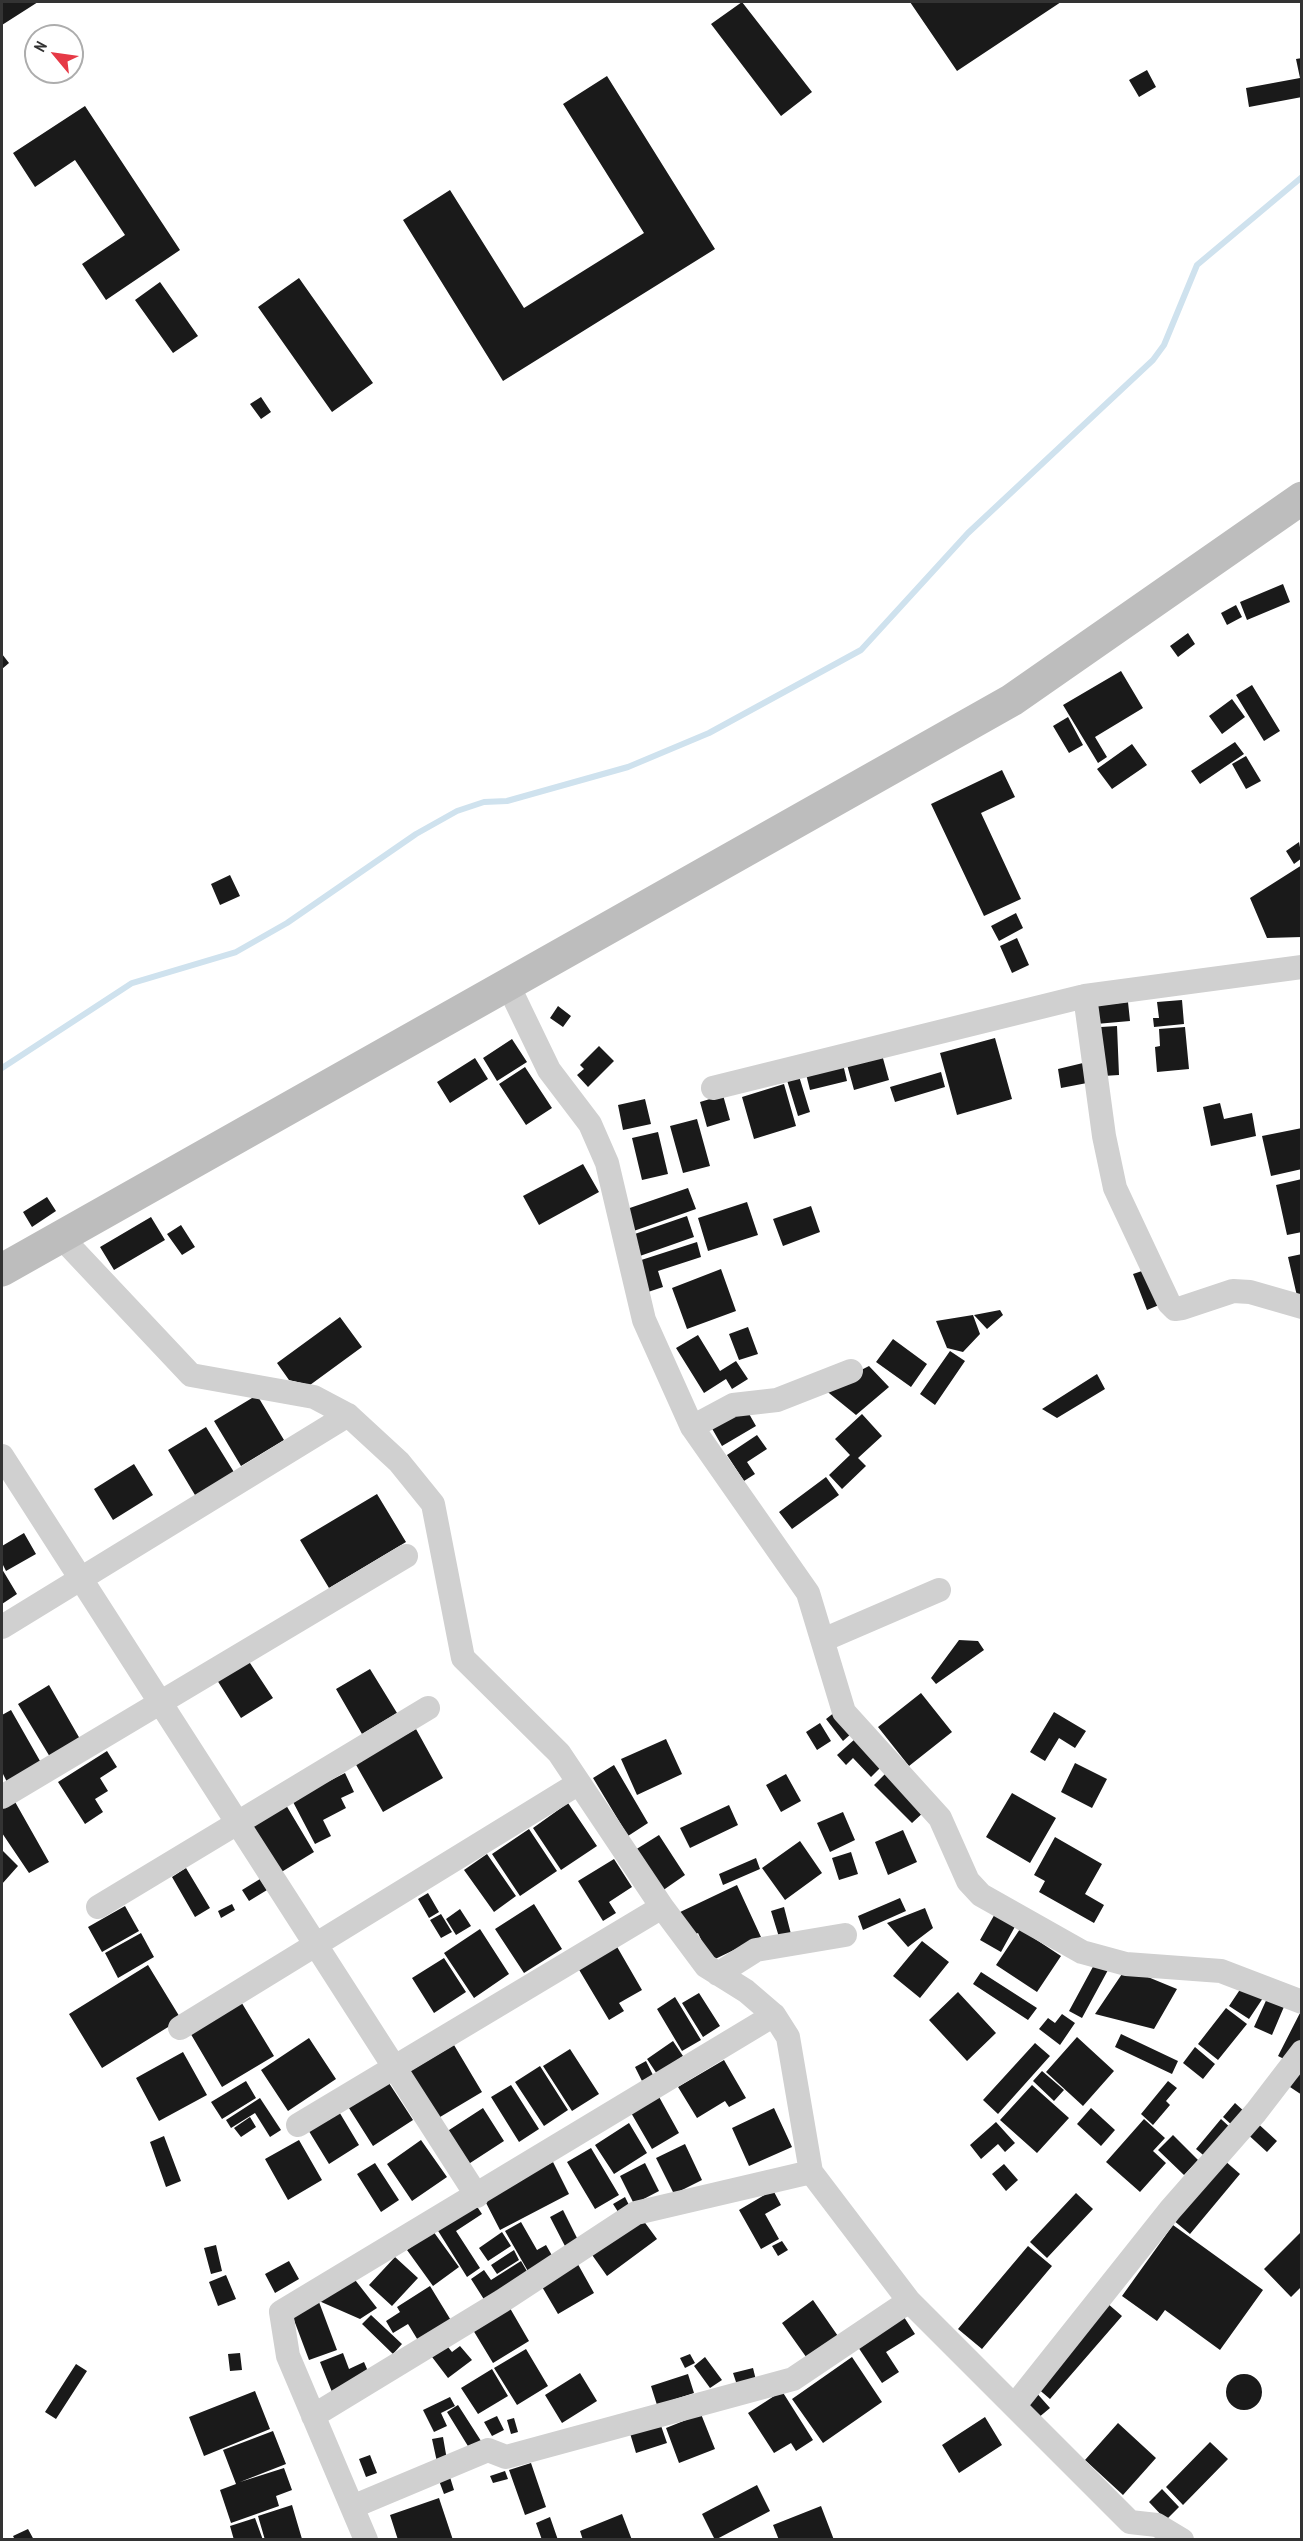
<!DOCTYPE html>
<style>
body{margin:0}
#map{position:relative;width:1303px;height:2541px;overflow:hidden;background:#fff;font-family:"PT Sans Narrow",sans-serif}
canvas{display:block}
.frame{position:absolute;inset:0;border:3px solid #333;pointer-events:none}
.north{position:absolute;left:24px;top:24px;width:60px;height:60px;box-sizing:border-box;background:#fff;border:2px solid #adadad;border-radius:50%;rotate:299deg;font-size:16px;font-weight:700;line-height:24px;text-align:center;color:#333}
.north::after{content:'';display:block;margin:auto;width:21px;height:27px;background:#e63946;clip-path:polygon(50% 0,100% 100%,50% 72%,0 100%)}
</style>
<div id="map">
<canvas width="1303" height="2541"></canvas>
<div class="frame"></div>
<div class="north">N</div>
</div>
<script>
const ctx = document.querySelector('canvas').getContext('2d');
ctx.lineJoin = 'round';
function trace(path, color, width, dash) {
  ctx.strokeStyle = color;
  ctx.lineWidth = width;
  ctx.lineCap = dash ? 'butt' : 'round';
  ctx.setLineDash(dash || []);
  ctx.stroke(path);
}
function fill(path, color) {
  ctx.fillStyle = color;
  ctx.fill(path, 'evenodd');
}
trace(new Path2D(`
 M2 1068 132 983 236 952 287 923 416 834 457 811 484 802 507 801 628 767 709 733 861 650 968 533 1153 360 1164 345 1197 265 1302 177`), '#cfe2ee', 6);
fill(new Path2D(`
 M2 2H38L2 25Z
 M742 2 812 92 781 116 711 24Z
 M910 2H1061L957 71Z
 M1302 58V97L1249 107 1246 88 1300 78 1296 59Z
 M1147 70 1156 87 1139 97 1129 80Z
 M607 76 715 249 503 381 403 220 450 190 524 308 644 233 563 104Z
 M85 106 180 250 106 300 82 264 125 235 75 160 35 187 13 153Z
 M299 278 373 383 332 412 258 307Z
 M160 282 198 336 173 353 135 300Z
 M261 397 271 412 261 419 250 404Z
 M1283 584 1290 602 1247 620 1240 602Z
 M1236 605 1242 617 1227 625 1221 613Z
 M1188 633 1195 644 1178 657 1170 646Z
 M2 654 9 663 2 669Z
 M1121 671 1143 708 1095 737 1107 757 1098 763 1063 705Z
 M1252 685 1280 731 1264 741 1236 695Z
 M1232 699 1245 717 1222 734 1209 716Z
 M1068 717 1083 745 1069 753 1053 726Z
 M1235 742 1244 754 1200 784 1191 771Z
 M1132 744 1147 765 1112 789 1097 769Z
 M1246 756 1261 781 1246 789 1232 764Z
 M1002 770 1015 797 981 813 1021 899 984 916 931 804Z
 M1299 842 1302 858 1294 864 1286 851Z
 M1302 865V937L1267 938 1250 898Z
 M230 875 240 896 220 905 211 884Z
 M1016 913 1023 928 999 941 991 926Z
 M1017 938 1029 965 1012 973 1000 946Z
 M1182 1000 1184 1024 1154 1027 1153 1018H1159L1157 1002Z
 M1128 1002 1130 1021 1096 1024 1094 1006Z
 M558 1006 571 1016 563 1027 550 1018Z
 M1117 1026 1119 1075 1103 1076 1101 1027Z
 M1185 1027 1189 1069 1157 1072 1155 1047 1160 1046 1159 1029Z
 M995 1038 1012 1099 957 1115 940 1053Z
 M512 1039 527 1062 497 1081 483 1058Z
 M599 1046 614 1061 588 1087 577 1075 584 1069 580 1065Z
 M881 1051 889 1080 854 1090 846 1061Z
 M475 1058 488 1079 450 1103 437 1082Z
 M1083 1063 1087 1083 1061 1088 1058 1069Z
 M843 1064 847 1081 810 1090 806 1074Z
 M525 1067 552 1108 526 1125 499 1084Z
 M941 1072 945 1087 895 1102 890 1087Z
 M798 1073 810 1112 798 1116 786 1077Z
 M784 1084 796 1126 754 1139 742 1097Z
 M723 1095 730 1120 707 1127 700 1102Z
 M645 1099 651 1124 623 1130 618 1105Z
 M1220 1103 1224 1119 1252 1113 1256 1136 1211 1146 1203 1107Z
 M697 1119 710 1166 683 1173 670 1126Z
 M1302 1128V1169L1271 1176 1262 1136Z
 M658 1132 668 1174 642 1180 632 1138Z
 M583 1164 599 1192 539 1225 523 1196Z
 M1302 1179V1232L1287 1235 1276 1185Z
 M688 1188 696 1209 628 1233 621 1211Z
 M47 1197 56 1211 32 1227 23 1212Z
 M747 1202 758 1235 708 1251 698 1218Z
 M811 1206 820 1232 783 1246 773 1219Z
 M687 1216 694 1237 637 1257 629 1236Z
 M151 1217 165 1240 114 1270 100 1247Z
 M181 1225 195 1247 182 1255 167 1234Z
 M697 1242 701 1257 658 1271 663 1287 642 1294 632 1263Z
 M1302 1254V1294L1297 1296 1288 1257Z
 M721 1269 736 1311 687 1329 672 1288Z
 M1145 1270 1159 1305 1147 1310 1133 1274Z
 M1000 1310 1003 1315 987 1329 974 1315Z
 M973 1315 980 1334 963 1352 947 1348 936 1321Z
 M340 1317 362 1347 310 1385 289 1380 277 1363Z
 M748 1327 758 1354 739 1360 729 1334Z
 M698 1335 720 1371 736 1361 748 1379 732 1389 726 1379 704 1393 676 1348Z
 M893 1339 927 1364 911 1387 876 1362Z
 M950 1351 965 1361 935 1405 920 1394Z
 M869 1366 889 1387 856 1415 824 1389Z
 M1097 1374 1105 1389 1057 1418 1042 1409Z
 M257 1395 284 1440 241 1466 214 1421Z
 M744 1405 756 1426 722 1446 710 1425Z
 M862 1414 882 1436 858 1458 866 1466 842 1489 829 1475 850 1455 835 1439Z
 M206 1427 237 1477 198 1500 168 1450Z
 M757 1435 767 1449 747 1462 755 1474 744 1481 727 1455Z
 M134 1464 153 1495 113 1520 94 1489Z
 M826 1477 839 1495 792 1529 779 1512Z
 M377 1494 406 1542 329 1588 300 1540Z
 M24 1533 36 1554 6 1571 2 1563V1546Z
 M2 1569 17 1594 2 1604Z
 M959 1640 978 1641 984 1650 936 1684 931 1678Z
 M248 1660 273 1698 241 1718 217 1680Z
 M370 1669 397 1713 362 1734 336 1689Z
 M49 1685 80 1739 50 1757 18 1704Z
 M921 1693 952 1732 909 1766 878 1727Z
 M11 1710 44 1768 10 1788 2 1772V1715Z
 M835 1712 852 1733 843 1741 826 1719Z
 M1054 1712 1086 1731 1075 1748 1059 1738 1045 1761 1030 1752Z
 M820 1723 831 1741 817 1750 806 1732Z
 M416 1729 443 1778 383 1812 355 1763Z
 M666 1739 682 1774 637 1795 621 1759Z
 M855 1739 881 1767 871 1777 853 1758 846 1765 837 1755Z
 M107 1751 117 1767 100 1778 108 1791 95 1799 103 1812 85 1824 58 1782Z
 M1075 1763 1107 1779 1092 1808 1061 1792Z
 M614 1765 648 1823 628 1836 593 1778Z
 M888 1771 926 1810 912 1823 874 1785Z
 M345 1773 354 1792 341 1798 346 1808 323 1820 331 1836 315 1844 292 1800Z
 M786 1774 801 1801 781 1812 766 1785Z
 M1012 1793 1056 1818 1030 1863 986 1837Z
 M14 1800 49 1862 29 1873 2 1833V1808Z
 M568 1803 597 1846 561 1870 533 1828Z
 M286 1805 314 1852 275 1876 246 1829Z
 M729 1805 738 1825 690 1848 680 1828Z
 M843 1812 855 1840 830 1852 817 1823Z
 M529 1829 557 1871 520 1896 492 1854Z
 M903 1830 917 1862 888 1875 875 1842Z
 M659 1835 685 1875 662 1891 635 1850Z
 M1055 1837 1102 1864 1085 1894 1104 1905 1094 1923 1039 1892 1045 1881 1034 1875Z
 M800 1841 822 1873 785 1900 762 1868Z
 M2 1850 18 1866 2 1884Z
 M851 1852 858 1874 839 1880 832 1858Z
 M487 1854 516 1896 494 1912 464 1870Z
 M756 1858 760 1869 723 1885 719 1874Z
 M614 1859 632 1887 609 1902 616 1913 603 1921 578 1881Z
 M186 1868 210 1908 195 1917 172 1877Z
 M260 1879 267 1890 249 1901 242 1890Z
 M737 1885 761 1937 711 1961 698 1933 690 1937 678 1913Z
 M428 1893 439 1912 429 1918 418 1899Z
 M900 1898 906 1911 863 1930 858 1916Z
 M232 1904 235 1910 221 1918 218 1911Z
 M534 1904 562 1949 524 1973 495 1929Z
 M125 1906 139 1931 102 1952 88 1927Z
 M784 1907 791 1934 779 1937 771 1911Z
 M925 1908 933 1928 908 1947 887 1923Z
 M460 1909 471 1926 456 1935 446 1919Z
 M996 1912 1017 1923 1001 1952 980 1940Z
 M441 1914 452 1932 441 1938 430 1920Z
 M480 1929 509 1974 474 1998 444 1953Z
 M1020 1929 1061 1956 1037 1992 996 1965Z
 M141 1933 154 1957 118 1978 105 1953Z
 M922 1941 949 1962 920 1998 893 1976Z
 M616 1945 642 1990 619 2003 624 2011 609 2020 578 1968Z
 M444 1958 466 1992 434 2013 412 1978Z
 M1095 1963 1108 1970 1082 2018 1069 2011Z
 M148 1965 181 2019 102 2068 69 2014Z
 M1126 1968 1177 1989 1154 2029 1095 2014Z
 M981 1972 1037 2008 1028 2020 973 1984Z
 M1243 1985 1263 1998 1249 2019 1229 2006Z
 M958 1992 996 2033 967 2061 929 2020Z
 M699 1993 720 2026 703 2037 682 2003Z
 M1269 1994 1286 2002 1272 2035 1254 2027Z
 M675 1997 701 2040 682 2051 657 2009Z
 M240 2000 274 2056 222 2087 189 2031Z
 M1226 2008 1247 2024 1218 2060 1198 2044Z
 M1302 2009V2043L1292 2063 1278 2056Z
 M1062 2014 1075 2023 1060 2045 1039 2029 1048 2018 1055 2023Z
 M1121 2034 1178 2061 1172 2074 1115 2047Z
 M1077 2037 1114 2071 1083 2106 1046 2072Z
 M309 2038 336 2079 288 2111 261 2070Z
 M673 2041 683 2056 657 2074 647 2059Z
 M1035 2043 1050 2056 998 2114 983 2100Z
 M454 2045 482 2092 435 2120 407 2073Z
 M1195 2047 1215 2064 1203 2079 1183 2063Z
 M570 2049 599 2094 572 2111 543 2066Z
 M183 2052 207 2095 159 2121 136 2078Z
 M1302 2059V2095L1284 2083Z
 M724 2060 746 2098 729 2107 725 2101 697 2118 678 2087Z
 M646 2061 653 2075 642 2081 635 2067Z
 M540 2066 568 2110 544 2126 515 2082Z
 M1042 2071 1064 2090 1054 2101 1033 2081Z
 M387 2080 413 2120 373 2146 347 2105Z
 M246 2081 256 2098 222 2119 211 2102Z
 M1168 2081 1177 2088 1166 2101 1170 2105 1153 2125 1141 2114Z
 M511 2085 539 2129 519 2142 491 2097Z
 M1032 2085 1069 2118 1037 2153 1000 2120Z
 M658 2095 679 2133 652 2149 630 2111Z
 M260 2098 281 2130 270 2137 255 2113 231 2128 226 2120Z
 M1235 2103 1246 2113 1234 2127 1223 2117Z
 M483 2108 504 2141 467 2165 446 2132Z
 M774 2108 792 2147 749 2166 732 2128Z
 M1091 2108 1115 2130 1101 2146 1077 2124Z
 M338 2110 359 2145 329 2164 307 2128Z
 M250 2117 256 2127 241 2137 234 2128Z
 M1144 2119 1165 2138 1153 2151 1166 2163 1140 2192 1106 2162Z
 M1221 2119 1233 2130 1208 2159 1196 2149Z
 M1254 2120 1277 2141 1267 2152 1244 2131Z
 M996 2122 1015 2143 1005 2152 998 2144 981 2159 970 2145Z
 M629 2123 647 2153 614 2174 595 2145Z
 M1173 2135 1198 2160 1184 2175 1158 2150Z
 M164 2136 181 2181 166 2187 150 2142Z
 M299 2140 322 2180 288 2200 265 2159Z
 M421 2140 447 2177 412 2201 387 2164Z
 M685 2144 702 2180 674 2194 656 2158Z
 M591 2148 619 2195 595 2209 567 2162Z
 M1224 2160 1240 2174 1190 2234 1173 2220Z
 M553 2162 569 2194 500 2230 483 2197Z
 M375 2163 399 2200 381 2212 357 2174Z
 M645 2163 659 2191 634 2204 620 2176Z
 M1004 2164 1018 2180 1006 2191 992 2174Z
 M773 2190 781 2205 765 2214 779 2239 761 2249 739 2210Z
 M1076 2193 1093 2209 1047 2258 1030 2242Z
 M625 2197 631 2209 620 2215 613 2204Z
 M474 2202 482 2214 456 2231 480 2268 467 2277 435 2226Z
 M563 2210 579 2242 566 2248 550 2217Z
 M640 2216 657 2239 607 2276 590 2252Z
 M521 2222 537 2250 546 2245 554 2259 529 2273 505 2231Z
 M1173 2225 1263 2290 1220 2350 1165 2310 1157 2321 1122 2296Z
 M433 2231 459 2267 433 2286 407 2250Z
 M1302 2231V2286L1291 2297 1264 2269Z
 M502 2232 511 2246 488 2261 479 2248Z
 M782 2241 788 2250 778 2256 772 2246Z
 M216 2245 222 2271 211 2274 204 2248Z
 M1028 2246 1052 2266 982 2349 958 2329Z
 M514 2250 519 2260 497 2274 491 2265Z
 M395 2257 418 2278 392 2306 369 2285Z
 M575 2259 594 2293 558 2314 538 2280Z
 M289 2261 299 2279 275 2293 265 2274Z
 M521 2261 528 2273 485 2301 471 2279 484 2270 491 2280Z
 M226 2275 236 2299 218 2306 209 2282Z
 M352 2276 377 2308 360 2319 319 2301Z
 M430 2286 452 2322 419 2342 408 2324 393 2333 386 2321 400 2312 397 2307Z
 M813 2300 840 2339 809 2361 782 2323Z
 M319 2302 337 2350 309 2360 291 2312Z
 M507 2303 529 2341 493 2363 470 2325Z
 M1107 2303 1122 2316 1050 2399 1036 2387Z
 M371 2315 402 2344 393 2354 362 2324Z
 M904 2317 915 2334 886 2352 899 2372 882 2383 858 2347Z
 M444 2342 452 2352 460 2346 472 2360 448 2378 429 2353Z
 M526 2349 548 2386 517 2405 494 2368Z
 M240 2353 242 2370 230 2371 228 2354Z
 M343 2353 349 2369 364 2362 370 2376 332 2392 320 2362Z
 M690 2354 695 2363 685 2368 680 2358Z
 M705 2357 722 2380 710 2388 694 2366Z
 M852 2357 882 2402 823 2443 792 2399Z
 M76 2364 87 2371 56 2419 45 2412Z
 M753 2368 756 2380 737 2385 733 2373Z
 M492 2369 508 2396 478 2414 461 2388Z
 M580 2373 597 2401 562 2423 545 2395Z
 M688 2374 694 2393 657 2405 651 2386Z
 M1226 2392a18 18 0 1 1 36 0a18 18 0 1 1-36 0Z
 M1034 2390 1050 2408 1038 2418 1022 2401Z
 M255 2391 270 2429 204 2456 189 2417Z
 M782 2391 813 2440 796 2451 791 2443 774 2453 748 2413Z
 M450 2397 455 2406 441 2413 447 2426 434 2432 423 2410Z
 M458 2405 483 2444 471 2451 447 2412Z
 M701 2414 715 2449 679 2463 666 2428Z
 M497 2416 504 2430 492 2436 484 2422Z
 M985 2417 1002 2445 959 2473 942 2445Z
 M514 2418 518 2432 511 2434 507 2420Z
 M659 2420 667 2443 636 2453 629 2430Z
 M1118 2423 1156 2458 1123 2495 1085 2460Z
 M273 2431 286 2464 240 2482 284 2468 292 2490 276 2496 279 2506 231 2523 220 2490 236 2484 223 2450Z
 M443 2437 447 2460 437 2462 432 2439Z
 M1210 2442 1228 2459 1183 2505 1166 2487Z
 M370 2455 377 2473 366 2477 359 2459Z
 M531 2463 546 2507 525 2515 509 2470Z
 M505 2471 508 2479 493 2483 490 2476Z
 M449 2474 454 2490 444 2494 438 2478Z
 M757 2485 770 2511 715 2540 702 2514Z
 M1162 2489 1179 2507 1166 2520 1149 2502Z
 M439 2498 453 2540H398L390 2515Z
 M292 2505 302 2539 265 2540 258 2516Z
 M821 2506 834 2540H779L773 2525Z
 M622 2514 632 2540H583L580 2531Z
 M550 2517 558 2540H542L536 2523Z
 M255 2518 263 2540H234L230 2526Z
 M28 2529 34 2540H15L13 2536Z`), '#1a1a1a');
trace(new Path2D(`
 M508 985 549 1070 590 1124 607 1163 644 1320 692 1427 808 1593 844 1712 940 1818 968 1881 981 1895 1082 1952 1126 1964 1221 1971 1302 2002
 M1085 996 1104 1136 1115 1188 1169 1303 1175 1309 1182 1308 1233 1291 1250 1292 1302 1307
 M713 1088 1085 996 1302 967
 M62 1238 191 1375 314 1397 348 1415 399 1462 433 1504 463 1658 559 1753 662 1907 706 1966 746 1991 774 2015 788 2037 811 2172 909 2301 1130 2522 1157 2525 1182 2540
 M692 1427 733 1405 777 1400 851 1371
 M2 1456 477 2196
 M2 1627 348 1415
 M823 1640 939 1590
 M2 1797 406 1556
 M98 1907 428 1708
 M718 1974 756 1950 845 1935
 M180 2028 579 1783
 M298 2125 662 1907
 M1015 2405 1170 2210 1256 2112 1302 2052
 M313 2416 502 2301 636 2213 811 2172
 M352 2507 488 2450 506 2457 793 2379 909 2301
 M366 2540 288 2356 281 2312 774 2015`), '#d0d0d0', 24);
trace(new Path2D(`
 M2 1270 1012 700 1302 498`), '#bdbdbd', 33);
</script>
